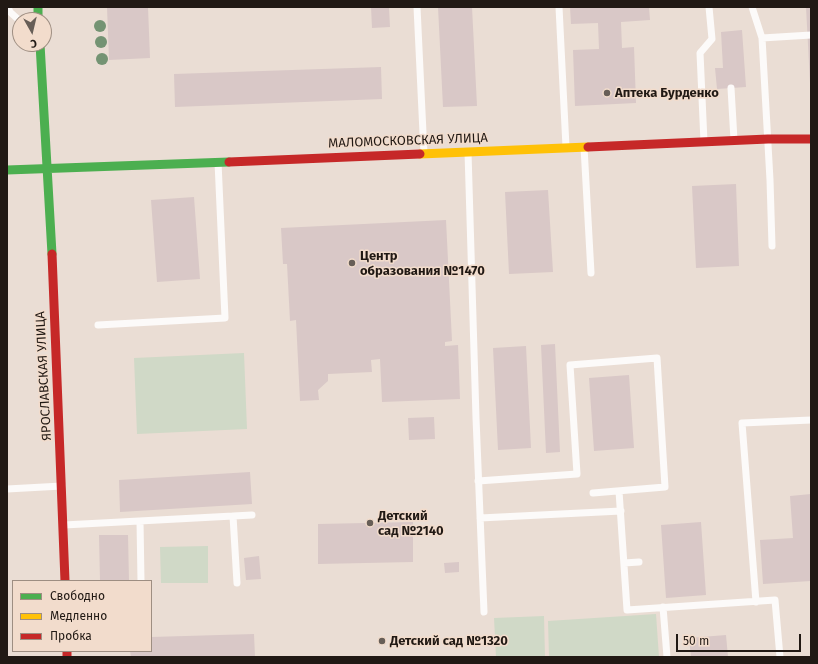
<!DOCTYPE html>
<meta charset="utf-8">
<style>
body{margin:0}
#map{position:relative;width:818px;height:664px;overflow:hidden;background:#eaddd4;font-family:"Fira Sans",sans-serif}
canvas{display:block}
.frame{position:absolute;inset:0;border:8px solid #211914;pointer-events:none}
.legend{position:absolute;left:12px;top:580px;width:140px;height:72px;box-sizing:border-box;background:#f2dccc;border:1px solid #9e8e82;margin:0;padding:5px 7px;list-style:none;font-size:12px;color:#211914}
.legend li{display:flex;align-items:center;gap:8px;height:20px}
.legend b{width:20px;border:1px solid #9e8e82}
.north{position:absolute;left:12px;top:12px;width:40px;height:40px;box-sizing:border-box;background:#f2dccc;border:1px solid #9e8e82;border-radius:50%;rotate:172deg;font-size:11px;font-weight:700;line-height:16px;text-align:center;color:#211914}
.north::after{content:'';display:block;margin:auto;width:14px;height:18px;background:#675e57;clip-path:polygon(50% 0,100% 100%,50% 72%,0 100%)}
.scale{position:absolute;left:676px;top:634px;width:125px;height:18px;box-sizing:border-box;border:2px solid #211914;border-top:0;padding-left:5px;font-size:12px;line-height:14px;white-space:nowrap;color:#211914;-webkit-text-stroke:3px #f2dccc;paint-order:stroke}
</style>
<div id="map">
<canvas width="818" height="664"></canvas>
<div class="frame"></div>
<ul class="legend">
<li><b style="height:5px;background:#4caf50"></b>Свободно</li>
<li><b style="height:5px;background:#ffc107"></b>Медленно</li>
<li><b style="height:5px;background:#c62828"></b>Пробка</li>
</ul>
<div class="north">С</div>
<div class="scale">50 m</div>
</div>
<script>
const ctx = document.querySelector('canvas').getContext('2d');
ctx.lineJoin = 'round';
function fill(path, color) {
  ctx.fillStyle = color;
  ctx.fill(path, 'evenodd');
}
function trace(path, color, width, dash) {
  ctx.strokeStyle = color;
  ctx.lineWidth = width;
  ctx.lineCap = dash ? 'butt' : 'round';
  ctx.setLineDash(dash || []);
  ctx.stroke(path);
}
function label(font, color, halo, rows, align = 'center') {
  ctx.font = font + ' "Fira Sans",sans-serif';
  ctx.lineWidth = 3;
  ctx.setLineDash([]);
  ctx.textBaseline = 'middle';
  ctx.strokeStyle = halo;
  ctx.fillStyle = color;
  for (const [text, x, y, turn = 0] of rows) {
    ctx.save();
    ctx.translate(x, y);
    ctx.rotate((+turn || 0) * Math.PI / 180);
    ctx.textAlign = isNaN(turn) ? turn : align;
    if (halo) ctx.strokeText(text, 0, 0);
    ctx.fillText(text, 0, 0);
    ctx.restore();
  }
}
fill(new Path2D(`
 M244 353 247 429 137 434 134 358Z
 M208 546V583H161L160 547Z
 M656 614 659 657H549L548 621Z
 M544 616 545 657H496L494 618Z`), '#d0d9c7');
fill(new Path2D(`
 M107 7H148L150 58 109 60Z
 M371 7H389L390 27 372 28Z
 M438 7H472L477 106 443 107Z
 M570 7H649L650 20 621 22 622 48 634 47 636 103 575 106 573 50 599 49 598 23 571 24Z
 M806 7H811V83H810Z
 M742 30 746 87 717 89 715 68H723L721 32Z
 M381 67 382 99 175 107 174 74Z
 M736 184 739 266 696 268 692 186Z
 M548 190 553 272 509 274 505 192Z
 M194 197 200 279 157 282 151 200Z
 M446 220 452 341 445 342V346L458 345 460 399 382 402 380 359 371 360 372 372 328 374V381L318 390 319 400 300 401 296 320 290 321 287 264H283L281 228Z
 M555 344 560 452 546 453 541 345Z
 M526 346 531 448 498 450 493 348Z
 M629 375 634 448 594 451 589 378Z
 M434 417 435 439 409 440 408 418Z
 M250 472 252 504 120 512 119 480Z
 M811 494V581L763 584 760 540 793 538 790 496Z
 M413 522V562L318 564V524Z
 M701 522 706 595 666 598 661 525Z
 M99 535H128L129 581H100Z
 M259 556 261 579 246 580 244 558Z
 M459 562V572L445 573 444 563Z
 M254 634 255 657H131L130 651H151V637Z
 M726 635 728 657H691L689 638Z`), '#d9c8c7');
trace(new Path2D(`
 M8 7 10 12 20 21
 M417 7 424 154
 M559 7 566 147
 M752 7 762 38 770 180 772 246
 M762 38 811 35
 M731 88 734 140
 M704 142 700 53 712 39 709 7
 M584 147 591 273
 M468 152 476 418 484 612
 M98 325 225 318 218 162
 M478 481 577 474 570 365 657 358 665 487 593 493
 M7 489 62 486
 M619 491 627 610 775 600 780 657
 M233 516 237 583
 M480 518 621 511
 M140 521 141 581
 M64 525 252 515
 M624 563 639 562
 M756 602 742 423 811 420
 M663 607 667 657`), '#fcfaf9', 7);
trace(new Path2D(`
 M38 7V20
 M40 44 52 254
 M7 170 229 162`), '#4caf50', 9);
trace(new Path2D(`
 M420 154 588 147`), '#ffc107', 9);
trace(new Path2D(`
 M588 147 768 139H811
 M229 162 420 154
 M52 254 65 581
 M67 651V657`), '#c62828', 9);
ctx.fillStyle = '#749373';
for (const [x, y] of [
 [100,26],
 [101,42],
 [102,59]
]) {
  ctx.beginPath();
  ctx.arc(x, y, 6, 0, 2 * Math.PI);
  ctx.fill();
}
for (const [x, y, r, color] of [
 [607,93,4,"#675e57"],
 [352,263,4,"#675e57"],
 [370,523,4,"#675e57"],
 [382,641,4,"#675e57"]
]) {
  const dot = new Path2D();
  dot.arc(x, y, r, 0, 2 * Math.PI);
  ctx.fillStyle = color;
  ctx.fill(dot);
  trace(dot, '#f2dccc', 1.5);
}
label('bold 13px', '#211914', '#f2dccc', [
 ["Аптека Бурденко",615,93],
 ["Центр",360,256],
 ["образования №1470",360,271],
 ["Детский",378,516],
 ["сад №2140",378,531],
 ["Детский сад №1320",390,641]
], 'left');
label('13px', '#211914', '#f2dccc', [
 ["МАЛОМОСКОВСКАЯ УЛИЦА",408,141,-2],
 ["ЯРОСЛАВСКАЯ УЛИЦА",44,376,-93]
]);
</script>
